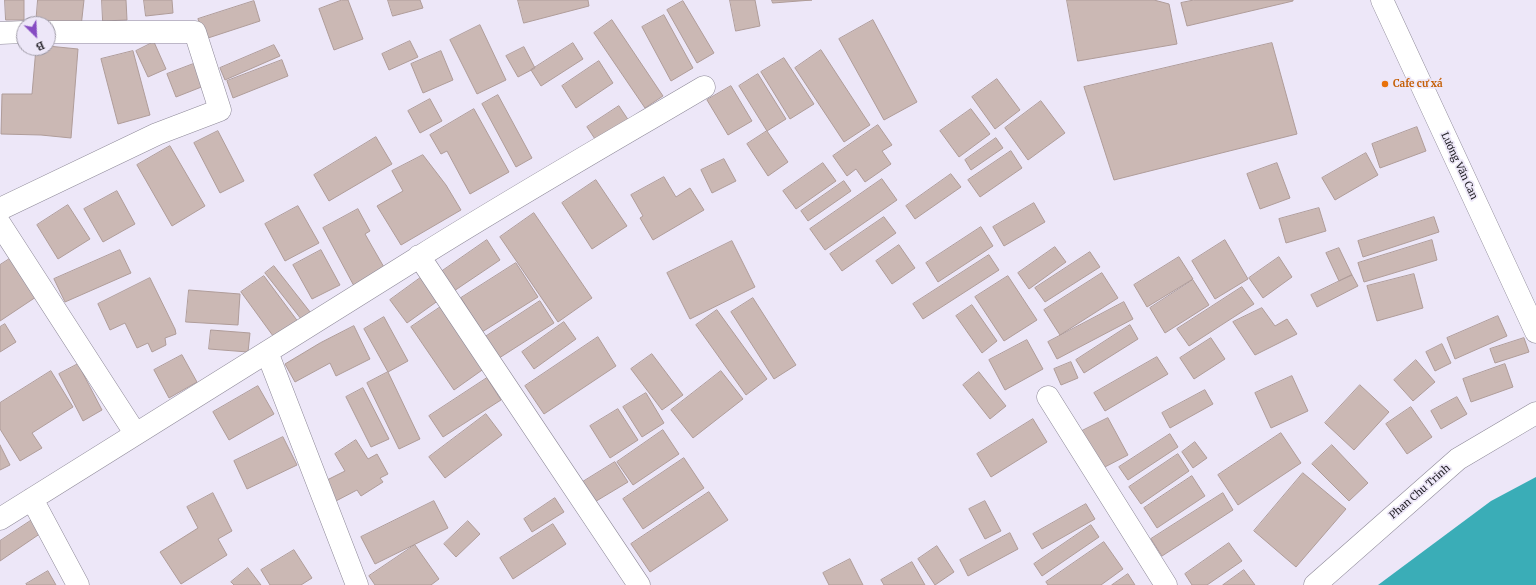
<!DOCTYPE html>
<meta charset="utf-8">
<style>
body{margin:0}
#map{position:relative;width:1536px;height:585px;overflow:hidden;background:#ede7f8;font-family:Merriweather,serif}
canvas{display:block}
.north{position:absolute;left:16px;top:16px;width:40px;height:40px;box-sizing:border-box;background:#ede7f8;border:1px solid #9d99a5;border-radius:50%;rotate:156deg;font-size:11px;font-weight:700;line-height:16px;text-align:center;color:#252329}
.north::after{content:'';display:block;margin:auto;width:14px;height:18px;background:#864cc3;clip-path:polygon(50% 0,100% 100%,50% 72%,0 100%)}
</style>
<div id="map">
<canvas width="1536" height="585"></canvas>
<div class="north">B</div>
</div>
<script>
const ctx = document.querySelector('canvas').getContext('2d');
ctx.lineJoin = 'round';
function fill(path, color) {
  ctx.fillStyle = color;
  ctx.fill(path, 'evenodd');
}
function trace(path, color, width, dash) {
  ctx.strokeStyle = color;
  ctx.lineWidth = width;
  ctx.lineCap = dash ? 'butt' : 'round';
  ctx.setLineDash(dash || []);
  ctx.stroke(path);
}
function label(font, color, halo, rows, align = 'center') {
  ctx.font = font + ' Merriweather,serif';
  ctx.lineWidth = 3.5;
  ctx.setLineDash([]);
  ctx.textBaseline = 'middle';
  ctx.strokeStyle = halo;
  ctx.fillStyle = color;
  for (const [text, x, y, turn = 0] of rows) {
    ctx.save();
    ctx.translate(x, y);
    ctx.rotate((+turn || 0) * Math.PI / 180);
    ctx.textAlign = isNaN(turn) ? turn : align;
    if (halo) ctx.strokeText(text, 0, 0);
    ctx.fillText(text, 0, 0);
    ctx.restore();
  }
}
fill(new Path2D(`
 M1536 477V585H1378L1491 501Z`), '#3aadb7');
const building = new Path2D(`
 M5 0H24V20H6Z
 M38 0H84L81 27 36 24Z
 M102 0H126L127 20 103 21Z
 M144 0H172L173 13 146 16Z
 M342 0H348L363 39 334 50 319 9Z
 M388 0H420L423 8 393 16Z
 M518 0H588L589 6 524 23Z
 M730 0H755L760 26 736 31Z
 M772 0H812L773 3Z
 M1067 0H1154L1169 4 1177 44 1078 61Z
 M1194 0H1293V1L1187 26 1181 3Z
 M254 1 260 21 205 39 198 19Z
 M683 1 714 53 697 63 667 10Z
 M664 15 693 68 671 81 642 27Z
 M612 20 663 96 645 108 594 33Z
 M873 20 917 102 884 120 839 39Z
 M480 25 506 80 477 94 450 40Z
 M410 41 418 57 389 70 382 54Z
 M154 42 166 69 148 77 136 51Z
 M573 43 583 59 541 86 531 70Z
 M1272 43 1297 134 1114 180 1084 87Z
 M274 45 280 56 225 80 220 68Z
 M48 46 78 49 71 138 41 135 1 134 2 94H32L36 48H48Z
 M524 47 535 68 518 77 506 56Z
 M821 50 870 125 844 142 795 68Z
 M133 51 150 115 118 124 101 59Z
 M441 51 453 80 423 93 411 64Z
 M784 58 814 104 790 119 761 72Z
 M282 60 288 76 233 98 227 81Z
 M599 61 613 83 576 108 562 86Z
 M196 63 204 86 176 97 167 74Z
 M758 74 786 119 767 131 739 86Z
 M997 79 1020 110 995 129 972 97Z
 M731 86 752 121 728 135 707 100Z
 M498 95 532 158 516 167 482 104Z
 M430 99 442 121 420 133 408 111Z
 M1041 101 1065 133 1028 160 1005 128Z
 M619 106 629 121 597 142 587 127Z
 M474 109 509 172 470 194 447 151 441 154 430 135Z
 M971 109 990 134 959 157 940 131Z
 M878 125 892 145 882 151 891 164 865 182 856 169 847 176 833 156Z
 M1417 127 1426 151 1380 168 1372 144Z
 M218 131 244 181 220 193 194 143Z
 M767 131 788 162 768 176 747 144Z
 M376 137 392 164 329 201 314 175Z
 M996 138 1003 148 971 170 965 160Z
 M170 146 205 206 172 226 137 165Z
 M1011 151 1022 168 980 197 968 180Z
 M1366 153 1378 175 1335 200 1322 178Z
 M423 155 446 185 461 210 401 245 377 206 403 191 392 171Z
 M724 159 736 181 712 193 701 170Z
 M823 163 836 181 796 209 783 191Z
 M1277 163 1290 198 1260 209 1247 174Z
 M951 174 961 187 915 219 906 206Z
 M664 177 676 197 690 188 704 210 653 240 640 218 643 216 631 195Z
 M882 179 897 200 825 250 810 229Z
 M596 180 627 226 592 249 562 203Z
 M844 181 851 191 808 221 801 211Z
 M117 191 135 224 103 242 84 209Z
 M1034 203 1045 222 1004 246 993 227Z
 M68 205 90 239 58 259 37 225Z
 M298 206 319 243 285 261 265 224Z
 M1319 208 1326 231 1286 243 1279 219Z
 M358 209 370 231 365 234 385 269 354 286 323 228Z
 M534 213 592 298 558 322 500 237Z
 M884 217 896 233 842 271 830 254Z
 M1434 217 1439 232 1363 257 1358 241Z
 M981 227 993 246 938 282 926 263Z
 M487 240 500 260 451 293 438 274Z
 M1225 240 1248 279 1215 299 1192 261Z
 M1432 240 1437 260 1364 282 1358 263Z
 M732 241 755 287 690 319 667 273Z
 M899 245 915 268 892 284 876 261Z
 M1055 247 1066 262 1029 289 1018 273Z
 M1339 248 1352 275 1339 281 1326 253Z
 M120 250 131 273 65 302 54 279Z
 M321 250 340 285 312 299 293 265Z
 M1090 252 1100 267 1045 302 1035 288Z
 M989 255 999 270 923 319 913 304Z
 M1179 257 1193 279 1147 307 1134 285Z
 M1279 257 1292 277 1263 298 1249 278Z
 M11 258 36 297 0 321V265Z
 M516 263 538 297 482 332 461 298Z
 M274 266 314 317 305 324 265 273Z
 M1102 273 1118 298 1060 335 1044 310Z
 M1414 274 1423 308 1377 321 1367 286Z
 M1352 275 1358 286 1317 307 1311 295Z
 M264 276 299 323 276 340 241 292Z
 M423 276 439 300 407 323 390 300Z
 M1008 276 1037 320 1004 341 975 297Z
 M150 278 175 329 176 334 165 338 166 345 152 352 148 343 137 348 125 323 110 330 98 304Z
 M1193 280 1209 305 1165 333 1150 308Z
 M1242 287 1254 304 1189 346 1177 329Z
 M189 290 240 294 238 325 186 322Z
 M753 298 796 365 774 379 731 312Z
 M540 301 554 323 496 360 482 339Z
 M1124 302 1133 319 1057 359 1048 342Z
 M972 305 997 341 982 353 956 316Z
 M442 306 485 368 454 390 411 327Z
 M1262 308 1275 326 1287 319 1297 334 1255 355 1233 322Z
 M717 310 767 379 746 395 696 325Z
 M1498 316 1507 336 1455 359 1447 338Z
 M384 317 408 361 388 372 364 329Z
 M564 322 576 339 534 369 522 352Z
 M5 324 16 342 0 352V327Z
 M1130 325 1138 339 1084 373 1076 360Z
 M354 326 370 359 336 376 330 363 295 382 285 364 320 343Z
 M211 330 250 333 248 352 209 349Z
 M598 337 616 366 544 414 525 386Z
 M1211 338 1225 359 1194 379 1180 358Z
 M1524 338 1529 352 1495 363 1490 349Z
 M1027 340 1043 369 1005 390 989 360Z
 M1442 344 1451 363 1435 371 1426 352Z
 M652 354 683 395 662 410 631 369Z
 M182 355 197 382 169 398 154 370Z
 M1157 357 1168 374 1105 411 1094 393Z
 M1416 360 1435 382 1413 401 1394 380Z
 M1071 362 1078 378 1061 385 1054 369Z
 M78 364 102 410 83 421 59 374Z
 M1505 364 1513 387 1471 402 1463 379Z
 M51 371 73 407 32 433 42 448 20 461 0 429V403Z
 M721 371 743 399 693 438 671 410Z
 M388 372 420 439 399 449 367 383Z
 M979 372 1006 406 990 419 963 385Z
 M1292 376 1308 411 1271 428 1255 393Z
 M487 378 501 400 443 437 429 416Z
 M1360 385 1389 412 1354 450 1325 423Z
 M258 386 274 414 229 440 213 412Z
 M363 388 389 439 371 447 346 397Z
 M1205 390 1213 404 1170 428 1162 413Z
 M646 393 664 423 642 437 623 407Z
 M1457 397 1467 414 1441 429 1431 411Z
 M1411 407 1432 437 1407 454 1386 424Z
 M618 409 638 440 610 458 590 426Z
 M486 414 502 435 445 478 429 457Z
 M1108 418 1128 455 1101 469 1082 431Z
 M1033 419 1047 442 991 477 977 454Z
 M663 430 679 454 633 485 617 462Z
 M1281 433 1301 463 1238 505 1218 475Z
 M1170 434 1178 447 1128 480 1119 467Z
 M283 437 297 465 247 489 234 461Z
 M356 440 368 459 377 454 388 474 380 478 383 482 361 496 357 490 334 502 323 482 345 471 335 454Z
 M1195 442 1207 458 1193 468 1182 452Z
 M0 445 10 465 0 470Z
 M1332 445 1368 483 1349 501 1312 464Z
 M1178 454 1189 471 1141 504 1129 487Z
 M684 458 704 488 643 529 623 499Z
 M615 462 628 482 593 503 581 483Z
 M1303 473 1346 509 1296 567 1254 531Z
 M1192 476 1205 496 1157 528 1144 508Z
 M709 492 728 520 650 572 631 544Z
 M213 493 232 531 218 539 227 555 181 584 160 552 198 528 187 507Z
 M1223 493 1233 510 1162 556 1151 539Z
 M555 498 564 512 532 532 524 519Z
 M434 501 448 528 375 564 361 537Z
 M985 501 1001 531 985 539 969 509Z
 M1086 504 1095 519 1042 549 1033 534Z
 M35 518 44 531 0 561V541Z
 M468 521 480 534 456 557 444 544Z
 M553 524 566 544 513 579 500 558Z
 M1091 525 1099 537 1042 576 1034 564Z
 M1010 533 1018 549 968 576 960 560Z
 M1104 542 1123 569 1101 585H1048L1046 582Z
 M1229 543 1242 561 1207 585H1192L1185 574Z
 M415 545 439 579 431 585H375L369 576Z
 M937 546 954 572 935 585 918 559Z
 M294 550 312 578 301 585H270L261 570Z
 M850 559 863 585H829L823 573Z
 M912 562 925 585H884L881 580Z
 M248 568 261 585H234L231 582Z
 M1244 570 1255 585H1223Z
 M48 571 56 585H27L26 584Z
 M1128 574 1135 585H1112Z`);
fill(building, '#cbb8b4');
trace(building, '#af9c99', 1);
const minor = new Path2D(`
 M1382 0 1536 332
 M0 33 24 32
 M0 209 157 134 220 110 195 32H48
 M0 224 135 433
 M419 256 639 585
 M267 352 357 585
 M1048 397 1166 585
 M32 499 78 585
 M0 519C140 431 279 343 419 257 513 198 609 143 704 87
 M1315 585 1458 459 1536 413`);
trace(minor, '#8d8897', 23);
trace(minor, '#fff', 22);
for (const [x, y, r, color] of [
 [1385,84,4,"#e8710a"]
]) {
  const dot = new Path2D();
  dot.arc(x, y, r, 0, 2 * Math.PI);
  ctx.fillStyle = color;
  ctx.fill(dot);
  trace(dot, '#ede7f8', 1.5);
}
label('bold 10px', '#c56008', '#ede7f8', [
 ["Cafe cư xá",1393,84]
], 'left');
label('10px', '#252329', '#ede7f8', [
 ["Lương Văn Can",1459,166,65],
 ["Phan Chu Trinh",1420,492,-41]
]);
</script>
